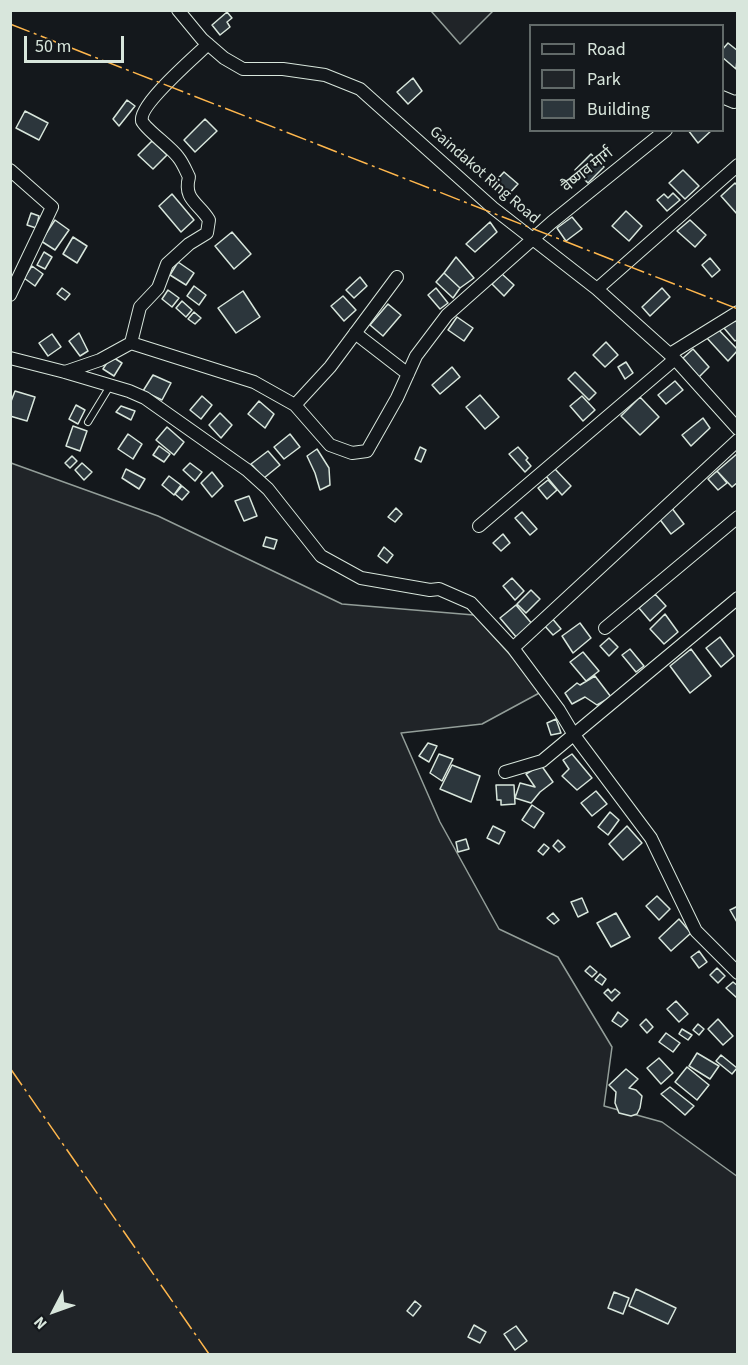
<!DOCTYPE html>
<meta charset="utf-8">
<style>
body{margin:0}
#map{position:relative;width:748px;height:1365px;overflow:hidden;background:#14181c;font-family:"Source Sans 3",sans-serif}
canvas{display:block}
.frame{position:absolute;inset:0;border:12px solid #d8e6dc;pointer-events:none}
.legend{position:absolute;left:529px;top:24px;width:195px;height:108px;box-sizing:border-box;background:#14181c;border:2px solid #626a69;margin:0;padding:8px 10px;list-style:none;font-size:18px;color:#d8e6dc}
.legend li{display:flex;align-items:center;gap:12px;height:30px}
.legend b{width:30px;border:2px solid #626a69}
.north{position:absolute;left:24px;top:1281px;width:60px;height:60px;-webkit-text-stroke:4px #14181c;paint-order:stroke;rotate:229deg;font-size:16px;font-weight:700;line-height:24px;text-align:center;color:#d8e6dc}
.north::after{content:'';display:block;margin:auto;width:21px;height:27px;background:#d8e6dc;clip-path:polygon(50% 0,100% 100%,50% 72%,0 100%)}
.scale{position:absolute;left:24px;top:36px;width:100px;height:27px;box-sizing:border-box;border:3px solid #d8e6dc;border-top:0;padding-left:8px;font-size:18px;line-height:21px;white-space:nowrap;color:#d8e6dc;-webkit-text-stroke:4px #14181c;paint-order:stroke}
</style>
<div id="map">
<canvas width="748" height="1365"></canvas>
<div class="frame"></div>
<ul class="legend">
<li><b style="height:8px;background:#14181c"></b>Road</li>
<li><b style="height:16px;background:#202428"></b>Park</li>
<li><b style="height:16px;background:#2c363c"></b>Building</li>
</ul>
<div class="north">N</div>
<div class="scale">50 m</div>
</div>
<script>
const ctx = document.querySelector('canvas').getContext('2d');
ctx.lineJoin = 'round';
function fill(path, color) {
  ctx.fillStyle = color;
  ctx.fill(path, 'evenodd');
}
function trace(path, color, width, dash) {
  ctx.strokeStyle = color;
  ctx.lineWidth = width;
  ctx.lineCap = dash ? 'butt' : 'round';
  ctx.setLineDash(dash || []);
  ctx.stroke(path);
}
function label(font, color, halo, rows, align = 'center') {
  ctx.font = font + ' "Source Sans 3","Noto Sans Devanagari",sans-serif';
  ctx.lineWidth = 4.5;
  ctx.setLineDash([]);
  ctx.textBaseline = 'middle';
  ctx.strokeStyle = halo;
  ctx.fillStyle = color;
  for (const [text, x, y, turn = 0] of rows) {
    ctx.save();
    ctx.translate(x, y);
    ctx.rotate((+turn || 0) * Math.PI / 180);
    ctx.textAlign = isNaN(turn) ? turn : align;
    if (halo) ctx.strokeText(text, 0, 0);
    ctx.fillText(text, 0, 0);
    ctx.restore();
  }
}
const green = new Path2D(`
 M431 11H493L460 44Z
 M11 463 158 516 342 604 474 615 543 691 482 724 401 733 440 822 499 929 558 957 612 1047 604 1106 662 1122 738 1177 737 1354H11Z`);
fill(green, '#202428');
trace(green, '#939e99', 1.5);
const building = new Path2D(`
 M227 12 232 18 227 22 230 27 220 35 212 25Z
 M728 43 738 51 736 69 722 57V50Z
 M413 78 422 91 408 104 397 92Z
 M127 100 135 106 119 126 113 119Z
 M25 111 48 123 39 140 16 128Z
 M205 119 217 131 195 152 184 140Z
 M688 130H712L698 143Z
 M152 141 167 155 153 169 138 155Z
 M591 154 604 167 588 183 575 170Z
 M683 170 699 186 685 199 669 183Z
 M504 172 518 184 505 198 492 185Z
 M735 183 738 186 737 214 721 196Z
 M673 193 680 200 667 211 657 200 664 194 668 198Z
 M172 194 194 220 181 232 159 206Z
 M626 211 642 226 629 241 612 226Z
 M31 213 39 216 36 228 27 225Z
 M572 217 582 229 566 241 557 228Z
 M55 220 69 230 55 250 41 241Z
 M690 220 706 235 695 247 677 231Z
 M490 222 497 232 475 252 466 244Z
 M232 232 251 254 234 269 215 246Z
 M73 237 87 246 77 263 63 254Z
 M44 252 52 257 45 269 37 265Z
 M456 257 474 278 460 288 444 273Z
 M710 258 720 270 712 277 702 265Z
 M178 262 194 273 186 285 170 275Z
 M32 266 43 274 35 286 24 278Z
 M444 273 460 288 453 298 436 282Z
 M502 274 514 285 504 296 492 284Z
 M360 277 367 286 354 298 346 290Z
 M194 286 206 295 199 305 187 296Z
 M62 288 70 294 65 300 57 294Z
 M436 288 448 303 440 309 428 295Z
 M662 288 670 297 650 316 642 307Z
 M168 290 179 298 172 307 162 299Z
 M243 291 260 317 236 333 218 308Z
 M343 296 356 310 344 321 331 306Z
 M182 301 192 310 186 317 176 308Z
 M388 304 401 315 383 336 370 325Z
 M194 312 201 318 195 324 188 319Z
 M457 317 473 328 464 341 448 330Z
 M734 320 738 323V339L735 341 724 328Z
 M716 327 738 350 728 361 706 337Z
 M79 333 88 351 80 356 69 341Z
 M52 334 61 347 48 356 39 343Z
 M606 342 618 355 605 367 593 355Z
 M693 349 709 367 699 377 683 358Z
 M111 356 122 363 114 376 103 369Z
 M626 362 633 373 625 379 618 367Z
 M452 367 460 377 440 394 432 385Z
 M575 372 596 393 589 400 568 379Z
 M153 375 171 383 162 400 143 391Z
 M675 381 683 390 666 404 658 395Z
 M15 391 35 397 27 421 10 416V404Z
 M480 395 499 417 485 429 466 407Z
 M202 396 212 405 201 419 190 410Z
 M582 396 595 410 583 421 570 406Z
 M640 397 659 417 640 435 621 416Z
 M259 401 274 414 265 428 248 414Z
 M76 405 85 410 78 424 69 419Z
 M121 406 135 411 131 420 116 412Z
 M220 413 232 425 221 438 209 425Z
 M703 418 710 428 691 446 682 435Z
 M73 426 87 431 80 451 66 446Z
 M167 427 184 442 174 455 156 440Z
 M128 434 142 444 133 459 118 449Z
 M290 434 300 447 284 459 274 447Z
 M159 446 170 454 164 462 153 455Z
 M420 447 426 450 421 462 415 459Z
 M518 447 528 458 526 460 531 466 525 472 509 454Z
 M317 449 329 468 330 485 320 490 315 473 307 456Z
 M268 451 280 465 264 478 251 464Z
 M738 453V482L732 487 717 471Z
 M72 456 77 461 70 468 65 463Z
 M82 463 92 472 84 480 75 470Z
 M190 463 202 472 195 481 183 470Z
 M126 469 145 479 139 489 122 478Z
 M555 469 571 486 562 495 546 476Z
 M717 471 727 483 718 490 708 479Z
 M212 472 223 486 212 497 201 483Z
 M169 476 181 485 174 495 162 485Z
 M548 480 557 490 547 499 538 488Z
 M182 486 189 492 182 500 175 494Z
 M249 496 257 516 244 521 235 501Z
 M671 507 684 524 671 534 658 517Z
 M396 508 402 514 395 522 388 517Z
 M522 512 537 529 530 535 515 518Z
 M503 534 510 543 501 551 493 543Z
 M266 537 277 540 274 549 263 546Z
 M384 547 393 555 387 563 378 556Z
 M512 578 524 591 515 600 503 586Z
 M531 590 540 599 526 613 517 604Z
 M655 594 666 606 650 621 639 608Z
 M516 605 533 625 517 638 500 618Z
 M665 614 678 632 664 644 650 629Z
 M551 617 561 629 553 635 543 624Z
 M580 623 591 638 573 653 562 636Z
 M720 637 734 656 721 667 706 648Z
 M609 638 618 647 609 656 600 646Z
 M630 649 644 666 636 672 622 655Z
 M691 649 711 676 690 693 670 666Z
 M583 652 599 671 586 681 570 662Z
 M595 676 611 697 597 705 585 697 572 704 565 693 577 683 580 685Z
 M556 719 561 733 551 735 547 723Z
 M428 743 437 746 429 762 419 756Z
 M439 754 453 759 442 781 430 773Z
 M572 754 592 778 577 790 562 776 569 769 563 760Z
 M452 765 480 776 471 802 440 789Z
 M541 765 553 782 540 792 531 803 515 798 520 783 535 787 526 774Z
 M496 785H514L515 804 501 805V800H497Z
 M596 791 607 804 592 816 581 803Z
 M532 805 544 813 534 828 522 820Z
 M610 812 619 820 608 835 598 827Z
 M493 826 505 832 499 844 487 838Z
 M627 826 642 843 623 860 609 844Z
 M466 839 469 849 458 852 456 842Z
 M558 840 565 847 559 852 553 846Z
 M544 844 549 848 543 855 538 851Z
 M657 896 670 909 659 920 646 906Z
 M582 898 588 912 578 917 571 902Z
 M738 906V924L730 910Z
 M553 913 559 920 554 924 547 918Z
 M616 913 630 937 611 947 597 923Z
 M679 919 691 933 671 951 659 938Z
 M699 951 707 962 699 968 691 957Z
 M590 966 597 972 592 977 585 971Z
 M717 968 725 976 718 983 710 975Z
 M600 974 606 979 602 985 595 980Z
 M733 982 738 986 737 998 726 988Z
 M608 989 611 993 615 989 620 993 612 1001 604 993Z
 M676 1001 688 1014 679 1022 667 1009Z
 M618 1012 628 1020 621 1027 612 1021Z
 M646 1019 653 1027 647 1033 640 1025Z
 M718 1019 733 1036 723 1045 708 1029Z
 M698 1024 704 1029 699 1035 693 1030Z
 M682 1029 692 1035 688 1040 679 1034Z
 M666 1033 680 1043 673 1052 659 1042Z
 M697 1053 719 1066 710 1079 689 1066Z
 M721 1055 737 1068 732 1074 716 1061Z
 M659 1058 673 1073 661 1084 647 1068Z
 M687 1067 709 1085 697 1100 675 1082Z
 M626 1069 638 1079 629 1088 636 1090 642 1096 640 1108 637 1114 631 1116 619 1113 615 1103 616 1092 609 1085Z
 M670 1087 694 1106 685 1115 661 1094Z
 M636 1289 676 1308 668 1324 629 1306Z
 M614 1292 629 1298 623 1314 608 1308Z
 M415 1301 421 1306 413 1316 407 1311Z
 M474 1325 486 1332 480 1343 468 1337Z
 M516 1326 527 1341 515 1350 504 1334Z`);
fill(building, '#2c363c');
trace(building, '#d8e6dc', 1.5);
const lane = new Path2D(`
 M88 422 110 386`);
const street = new Path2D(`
 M178 10 202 39 224 58 243 69H283L325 75 360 89 493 208 597 289 675 359 738 429
 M722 97 734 102 738 101
 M10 170 52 207 10 295
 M597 289 738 165
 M355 333 408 374
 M131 343 140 307 158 288 167 264 189 244 207 233 209 220C199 203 183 200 189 177 186 171 183 163 178 157 171 147 145 129 142 121 138 105 196 56 208 44
 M670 354 738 312
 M10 358 65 372 129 391 145 398 247 470 268 489 321 556 361 578 430 590 439 589 471 603 513 648 559 710 574 735 651 838 696 931 738 973
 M65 372 100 360 131 343 254 382 295 405 330 445 352 453 367 451 397 398 416 356 447 315 552 222 666 130
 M295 405 330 367 397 277
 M479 526 675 359
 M605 628 738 517
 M513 648 738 440
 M505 772 542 761 738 598`);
trace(lane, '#d8e6dc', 8);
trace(street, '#d8e6dc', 14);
trace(lane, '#14181c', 6);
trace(street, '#14181c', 12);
trace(new Path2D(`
 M10 24 738 309
 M10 1068 209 1354`), '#ffb74d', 1.5, [21, 4.5, 3, 4.5]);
label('16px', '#d8e6dc', '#14181c', [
 ["वैष्णव मार्ग",588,171,-39],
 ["Gaindakot Ring Road",484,176,41]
]);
</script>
